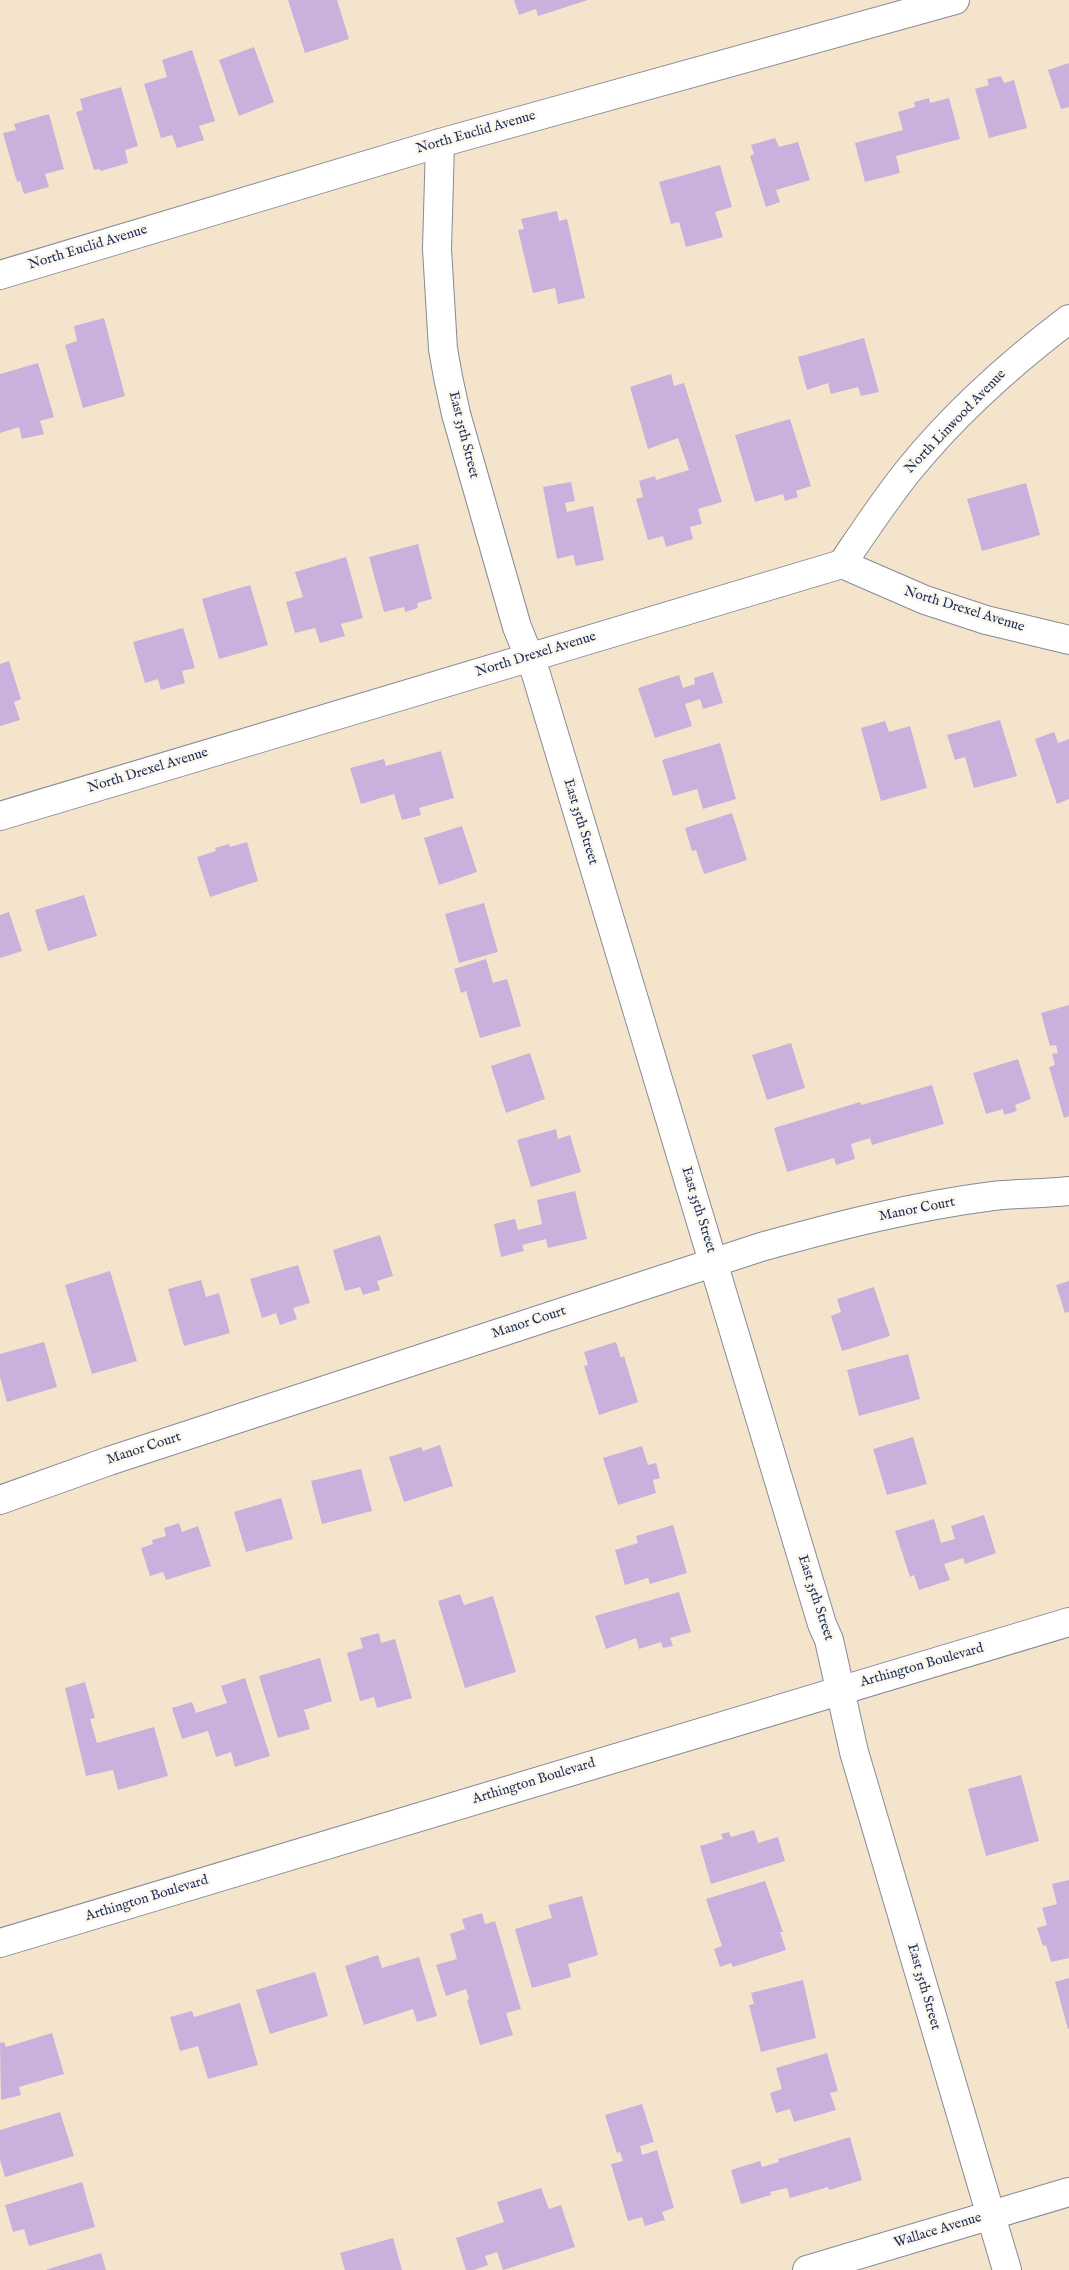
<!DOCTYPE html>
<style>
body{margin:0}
canvas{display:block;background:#f5e4cc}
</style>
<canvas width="1069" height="2270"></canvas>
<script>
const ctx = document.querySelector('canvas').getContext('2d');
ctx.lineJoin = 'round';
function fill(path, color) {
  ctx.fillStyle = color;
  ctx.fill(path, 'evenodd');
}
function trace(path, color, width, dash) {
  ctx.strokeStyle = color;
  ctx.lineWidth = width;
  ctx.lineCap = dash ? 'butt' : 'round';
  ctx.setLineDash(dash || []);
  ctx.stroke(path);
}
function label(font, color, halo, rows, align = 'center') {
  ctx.font = font + ' "IM FELL English",serif';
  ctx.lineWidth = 5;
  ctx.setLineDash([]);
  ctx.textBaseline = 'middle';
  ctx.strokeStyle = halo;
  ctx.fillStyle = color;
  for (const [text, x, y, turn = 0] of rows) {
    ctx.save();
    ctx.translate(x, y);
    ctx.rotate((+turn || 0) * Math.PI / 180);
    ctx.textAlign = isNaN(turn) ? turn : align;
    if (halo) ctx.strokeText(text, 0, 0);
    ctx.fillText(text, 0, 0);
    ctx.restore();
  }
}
fill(new Path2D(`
 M288 0H337L349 39 305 53Z
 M514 0H588L538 16 536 9 519 15Z
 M254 47 274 102 239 116 219 60Z
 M192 50 215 121 199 126 204 140 177 148 172 135 161 138 144 84 167 77 162 60Z
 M1069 63V107L1061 109 1048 70Z
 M1001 76 1004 83 1014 80 1027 128 989 138 975 89 989 85 987 79Z
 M121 87 138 146 125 150 128 163 101 171 100 169 94 170 76 112 83 110 80 99Z
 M929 98 930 103 949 98 960 139 896 156 900 173 865 182 855 143 903 130 898 112 915 107 914 102Z
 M49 114 64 169 45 174 49 187 24 194 20 181 17 182 3 133 16 130 14 124Z
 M775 138 779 147 798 142 810 180 776 190 780 202 766 207 750 156 754 154 751 145Z
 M720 165 732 207 715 212 723 237 686 247 679 222 671 224 659 182Z
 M557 211 559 221 567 219 585 298 558 304 555 288 533 293 518 230 524 229 521 219Z
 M104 318 125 396 83 408 65 345 77 341 74 326Z
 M864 338 879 392 861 396 858 387 831 394 828 383 807 390 798 357Z
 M38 363 54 417 40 421 44 434 22 439 19 427 0 433V374Z
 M671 374 674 386 684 383 722 502 698 509 702 524 690 527 693 539 666 547 663 536 648 540 636 499 643 497 639 481 655 476 656 480 689 470 678 438 648 449 630 387Z
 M790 419 811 486 796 491 798 497 785 501 783 494 755 502 735 435Z
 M571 482 575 501 565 503 567 512 593 506 604 560 576 566 573 555 557 559 543 487Z
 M1026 483 1040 535 982 551 967 499Z
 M418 544 432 599 417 603 418 608 405 612 404 607 384 612 369 557Z
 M346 557 363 618 341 624 345 636 320 643 315 628 295 633 286 602 303 597 295 572Z
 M250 585 268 645 219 659 202 599Z
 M183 628 195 668 182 671 185 683 161 690 158 679 145 683 133 642Z
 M9 661 21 699 14 702 20 720 0 726V664Z
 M713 672 723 703 703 709 700 699 685 704 692 726 655 738 638 688 679 675 683 688 695 684 694 678Z
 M1000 720 1017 776 974 788 965 757 955 760 947 735Z
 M885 721 889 732 910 726 927 788 881 801 861 728Z
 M1054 732 1058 743 1069 739V799L1057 804 1035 739Z
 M720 743 736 799 703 809 697 789 673 796 662 760Z
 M441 751 454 798 419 808 421 815 402 820 394 794 361 804 350 768 384 759 386 766Z
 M732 813 747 860 704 874 696 850 692 851 685 828Z
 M462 826 477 872 439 885 424 838Z
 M247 842 258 881 210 897 197 857 216 851 215 848 229 844 230 847Z
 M84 895 97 936 48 951 35 910Z
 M484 903 498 952 459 963 445 914Z
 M9 912 22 951 0 958V915Z
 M486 959 493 983 507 979 521 1026 480 1038 466 991 461 993 454 969Z
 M1069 1005V1116L1064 1118 1049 1067 1055 1065 1052 1054 1058 1053 1056 1045 1050 1046 1041 1013Z
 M791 1043 805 1088 767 1100 752 1055Z
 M530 1053 545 1099 506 1113 491 1066Z
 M1018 1059 1031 1099 1015 1105 1017 1111 1004 1115 1003 1109 986 1114 973 1073Z
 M932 1085 944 1124 872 1145 870 1138 851 1144 855 1159 836 1165 834 1158 787 1172 774 1128 860 1102 861 1105Z
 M556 1129 558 1139 570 1135 581 1172 531 1187 517 1140Z
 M575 1191 587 1239 548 1248 546 1239 522 1245 524 1251 501 1257 494 1224 515 1219 518 1230 542 1224 537 1200Z
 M380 1235 393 1276 377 1281 380 1290 363 1295 360 1287 345 1291 333 1250Z
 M298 1265 310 1303 293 1308 297 1319 280 1325 276 1313 262 1318 250 1279Z
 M110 1271 137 1361 92 1374 65 1285Z
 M201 1280 206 1297 219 1293 230 1333 184 1346 168 1289Z
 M1069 1281V1312L1065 1313 1056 1285Z
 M874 1287 890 1336 842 1351 831 1316 841 1312 837 1299Z
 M44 1342 57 1387 7 1402 0 1377V1354Z
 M616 1342 621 1358 624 1356 638 1402 599 1415 584 1366 588 1365 584 1352Z
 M908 1354 920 1399 859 1416 847 1370Z
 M913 1437 927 1484 887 1495 873 1449Z
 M440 1445 453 1486 404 1502 389 1457 421 1447 423 1451Z
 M642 1446 648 1465 656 1463 660 1478 653 1480 656 1493 618 1505 603 1458Z
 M361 1469 372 1511 322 1524 311 1481Z
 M281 1498 293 1539 246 1552 234 1512Z
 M984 1515 996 1553 965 1564 963 1558 944 1564 950 1580 919 1590 914 1575 910 1577 895 1531 934 1519 941 1543 955 1539 951 1526Z
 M179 1523 182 1532 198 1526 211 1566 166 1580 163 1572 150 1576 141 1548 153 1544 152 1540 166 1536 164 1528Z
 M673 1525 687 1573 650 1584 648 1578 625 1585 615 1550 638 1543 636 1536Z
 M679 1592 691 1632 670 1638 673 1646 663 1648 661 1642 639 1649 636 1638 606 1649 595 1616Z
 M460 1594 464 1605 493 1596 516 1672 465 1688 438 1601Z
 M379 1633 381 1643 395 1639 412 1698 377 1708 374 1697 360 1701 347 1653 363 1648 360 1638Z
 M320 1658 332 1701 304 1710 310 1729 278 1738 259 1676Z
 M245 1678 270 1756 235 1767 231 1752 216 1757 208 1731 182 1739 172 1708 192 1702 196 1713 227 1703 221 1686Z
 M85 1682 95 1718 90 1719 97 1743 154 1727 168 1776 118 1790 113 1770 86 1776 65 1688Z
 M1021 1775 1039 1841 986 1856 968 1789Z
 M754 1830 758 1843 778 1837 785 1861 711 1884 700 1846 723 1839 721 1834 729 1832 731 1837Z
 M1069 1880V1958L1051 1962 1046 1945 1043 1946 1037 1928 1047 1925 1042 1908 1057 1904 1052 1884Z
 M765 1881 783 1932H780L786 1950 733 1967 731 1963 720 1967 714 1949 722 1946 706 1899Z
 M582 1896 598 1955 568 1964 571 1977 532 1988 515 1929 552 1918 548 1905Z
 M482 1913 485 1924 495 1921 521 2009 506 2013 513 2035 480 2045 467 2000 469 1999 466 1989 446 1996 436 1965 457 1959 450 1934 465 1929 462 1919Z
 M378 1955 382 1968 419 1957 437 2016 417 2022 413 2009 364 2025 345 1966Z
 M315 1972 328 2016 270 2034 256 1990Z
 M1069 1978V2028L1068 2029 1055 1982Z
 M803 1980 816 2038 761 2052 749 2005 754 2004 751 1993Z
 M240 2003 258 2065 208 2079 198 2046 180 2051 170 2017 192 2011 194 2017Z
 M52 2033 64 2074 19 2087 21 2095 1 2100 0 2043 4 2042 6 2047Z
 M827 2053 838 2091 830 2093 836 2110 794 2122 790 2109 776 2113 770 2093 782 2089 776 2068Z
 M642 2104 654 2142 640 2146 642 2155 657 2150 674 2208 662 2212 665 2220 645 2226 642 2217 628 2221 611 2164 623 2161 620 2152 617 2153 605 2115Z
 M60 2112 74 2156 5 2177 0 2160V2130Z
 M850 2137 862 2180 829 2190 828 2187 790 2198 787 2188 770 2192 771 2195 741 2204 731 2170 760 2161 762 2167 779 2162 778 2159Z
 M82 2182 95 2227 29 2246 24 2229 13 2232 5 2205Z
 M541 2188 549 2209 561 2205 575 2247 503 2270 497 2252 485 2256 488 2265 474 2270H466L456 2238 504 2222 497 2202Z
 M393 2238 402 2270H345L340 2253Z
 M101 2253 106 2270H45Z`), '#c8b1dc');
const street = new Path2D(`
 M440 143 437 249 443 349 448 377 456 414 517 627 536 674 822 1624 829 1640 854 1752 1007 2270
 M0 275 440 143 955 0
 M842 564C863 533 884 501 908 471 954 414 1011 363 1069 319
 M0 816 842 564 925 600 986 620 1069 640
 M0 1500 109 1461 761 1247C837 1226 914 1206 993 1196 1018 1193 1044 1194 1069 1191
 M0 1943 1069 1622
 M807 2270 1069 2192`);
trace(street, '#888a95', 30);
trace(street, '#fff', 28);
label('14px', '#1b2f5e', '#fbf7ec', [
 ["North Euclid Avenue",476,133,-16],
 ["North Euclid Avenue",88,248,-17],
 ["North Linwood Avenue",956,422,-46],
 ["East 35th Street",463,435,76],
 ["North Drexel Avenue",964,610,17],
 ["North Drexel Avenue",536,655,-17],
 ["North Drexel Avenue",148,771,-17],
 ["East 35th Street",580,822,73],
 ["East 35th Street",698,1210,73],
 ["Manor Court",917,1210,-11],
 ["Manor Court",529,1323,-18],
 ["Manor Court",144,1449,-18],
 ["East 35th Street",815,1598,72],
 ["Arthington Boulevard",922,1666,-16],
 ["Arthington Boulevard",534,1782,-17],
 ["Arthington Boulevard",147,1899,-17],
 ["East 35th Street",923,1987,74],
 ["Wallace Avenue",938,2231,-17]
]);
</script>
